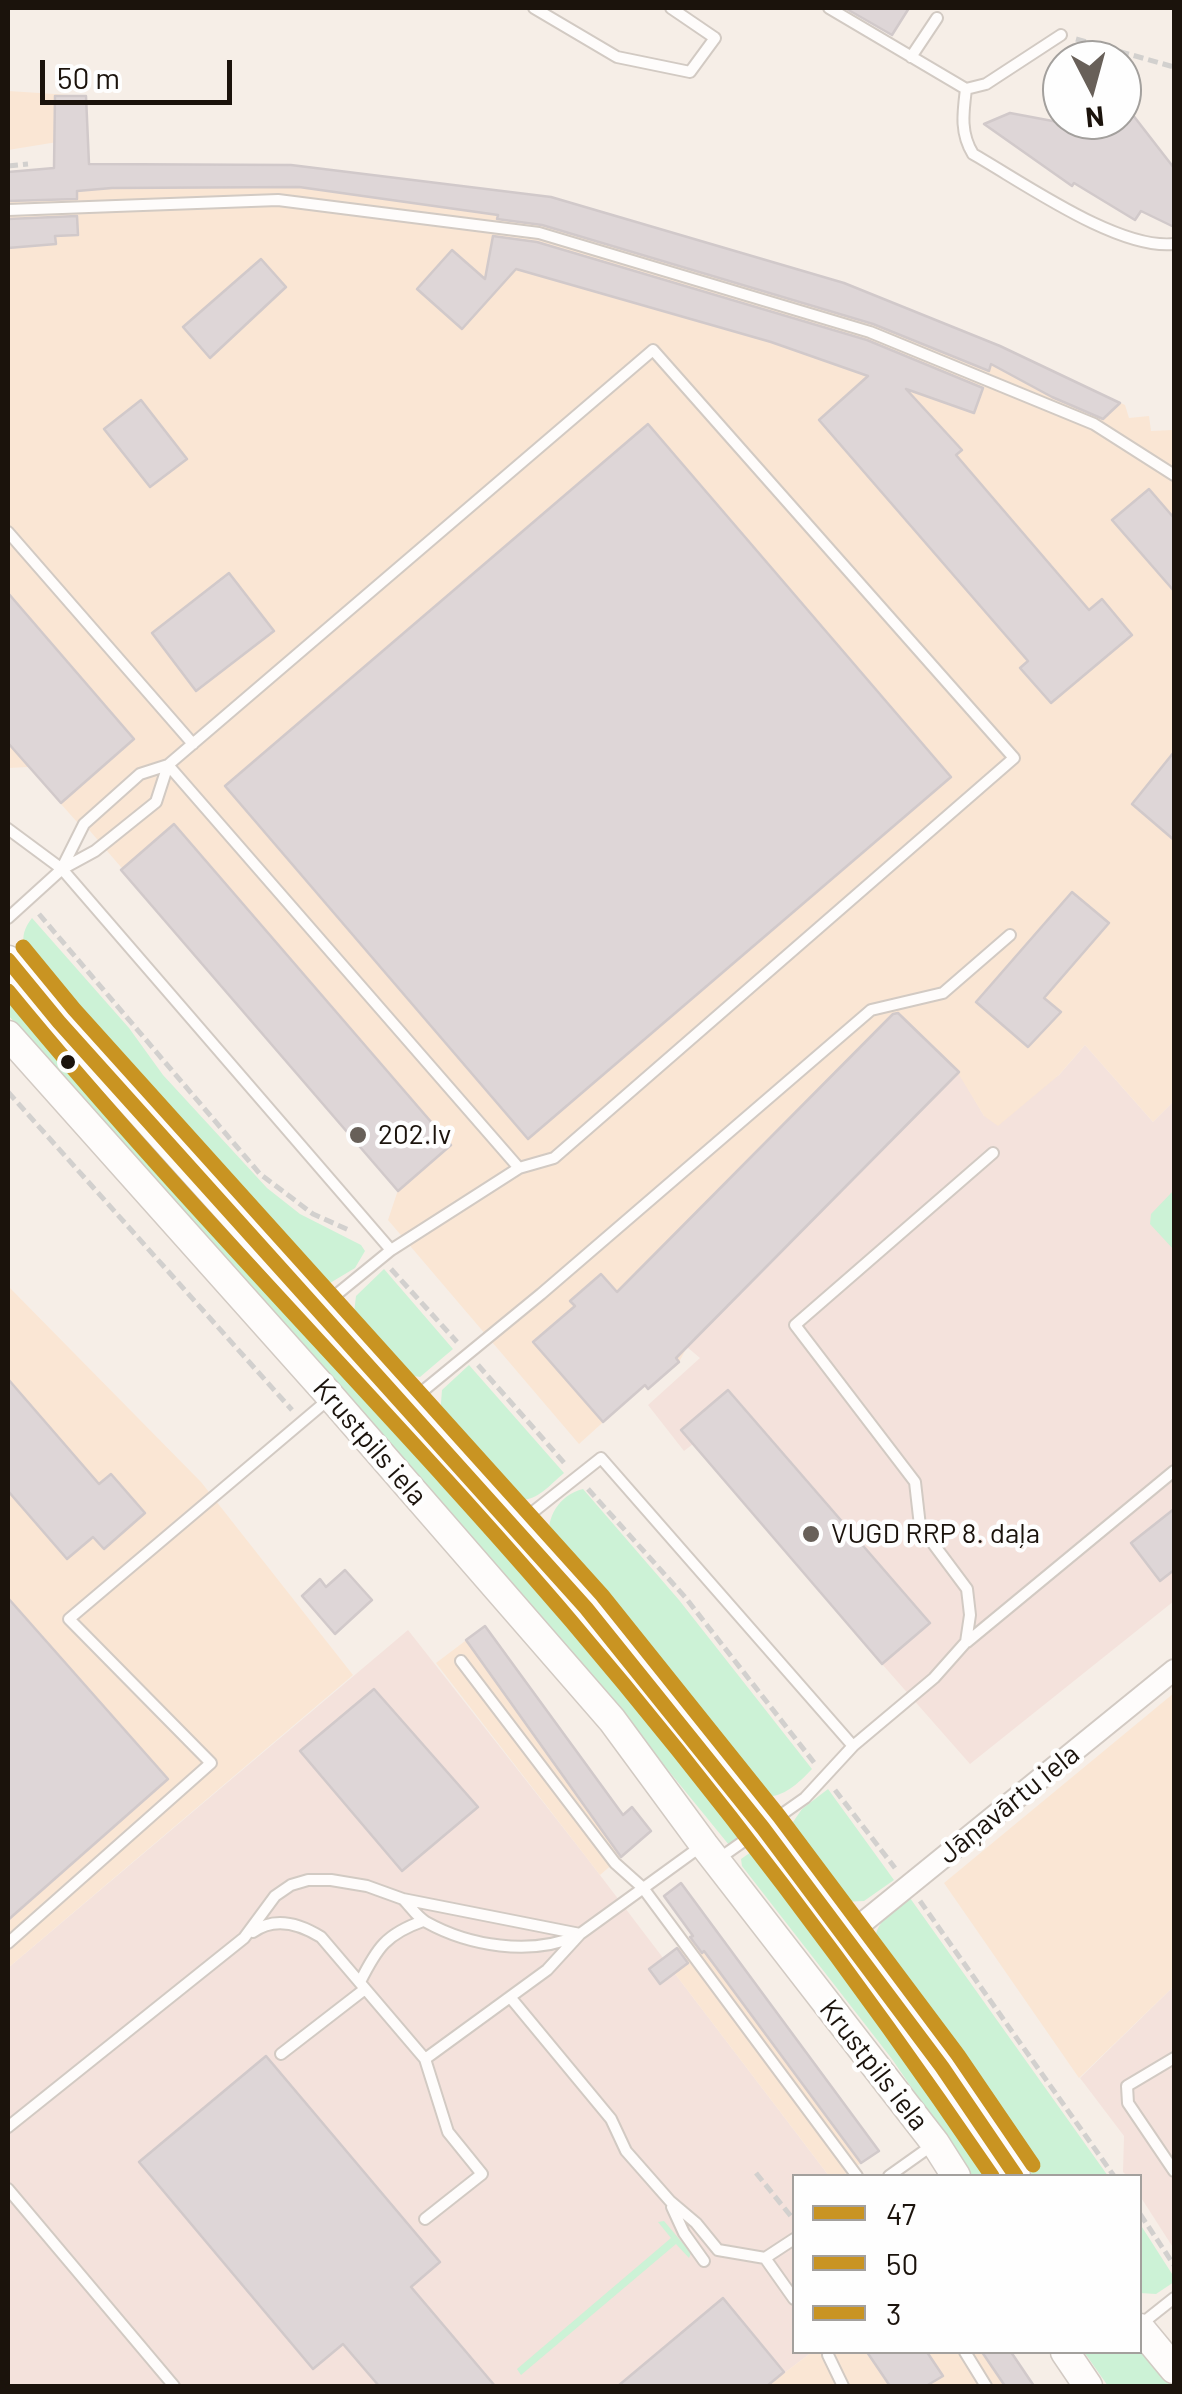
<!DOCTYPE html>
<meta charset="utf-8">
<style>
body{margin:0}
#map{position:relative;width:1182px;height:2394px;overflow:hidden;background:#f6eee7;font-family:Barlow,sans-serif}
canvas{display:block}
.frame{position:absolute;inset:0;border:10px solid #1b130c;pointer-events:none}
.legend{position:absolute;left:792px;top:2174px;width:350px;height:180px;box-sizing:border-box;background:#fefefe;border:2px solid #a3a09d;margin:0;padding:12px 18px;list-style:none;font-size:30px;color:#1b130c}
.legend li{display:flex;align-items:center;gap:20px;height:50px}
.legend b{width:50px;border:2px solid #a3a09d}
.north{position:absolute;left:1042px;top:40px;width:100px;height:100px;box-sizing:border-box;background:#fefefe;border:2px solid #a3a09d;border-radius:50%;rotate:174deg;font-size:28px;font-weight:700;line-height:40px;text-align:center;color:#1b130c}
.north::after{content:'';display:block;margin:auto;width:35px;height:45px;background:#686059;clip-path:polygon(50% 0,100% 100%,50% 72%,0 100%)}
.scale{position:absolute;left:40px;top:60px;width:192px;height:45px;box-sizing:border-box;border:5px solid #1b130c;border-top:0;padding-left:12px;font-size:30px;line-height:35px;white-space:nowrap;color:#1b130c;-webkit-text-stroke:8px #fefefe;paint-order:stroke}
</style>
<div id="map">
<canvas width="1182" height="2394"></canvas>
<div class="frame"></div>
<ul class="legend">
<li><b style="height:12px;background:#c99422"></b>47</li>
<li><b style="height:12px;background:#c99422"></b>50</li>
<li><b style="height:12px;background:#c99422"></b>3</li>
</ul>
<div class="north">N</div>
<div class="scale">50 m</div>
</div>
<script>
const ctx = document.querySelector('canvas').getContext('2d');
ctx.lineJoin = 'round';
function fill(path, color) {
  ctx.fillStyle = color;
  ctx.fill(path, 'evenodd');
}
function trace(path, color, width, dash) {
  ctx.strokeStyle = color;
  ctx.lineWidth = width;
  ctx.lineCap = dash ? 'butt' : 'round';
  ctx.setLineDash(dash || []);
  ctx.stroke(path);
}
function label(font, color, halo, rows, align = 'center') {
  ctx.font = font + ' Barlow,sans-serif';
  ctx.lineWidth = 9;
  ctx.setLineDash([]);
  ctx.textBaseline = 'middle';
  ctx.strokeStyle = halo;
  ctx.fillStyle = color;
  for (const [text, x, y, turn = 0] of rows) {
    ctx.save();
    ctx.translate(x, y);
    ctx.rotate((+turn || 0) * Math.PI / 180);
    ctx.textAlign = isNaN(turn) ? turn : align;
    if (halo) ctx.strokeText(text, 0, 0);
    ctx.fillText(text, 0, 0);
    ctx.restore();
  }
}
fill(new Path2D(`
 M1085 1045 1153 1122 1174 1101V1601L970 1764 882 1664 929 1623 729 1390 681 1430 693 1444 684 1451 648 1405 700 1358 687 1347 959 1072 984 1116 1059 1075Z
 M408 1630 587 1858 829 2176H794V2352H812L767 2386H8V1968Z
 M1174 1986V2249L1140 2196V2176H1127L1123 2172 1124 2136 1080 2078Z`), '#f4e2dc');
fill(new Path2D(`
 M8 91 86 96 88 137 8 150Z
 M103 164 291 165 551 197 844 283 1000 346 1125 405 1129 418 1149 416 1151 431 1172 430 1174 1101 1153 1122 1085 1045 1059 1075 998 1126 984 1116 958 1073 687 1347 679 1362 648 1389 643 1386 579 1444 388 1220 398 1190 84 824 77 822 28 767 8 768V172Z
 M8 1286 201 1482 353 1675 8 1968Z
 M485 1626 622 1814 632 1807 651 1831 600 1875 436 1663Z
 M1174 1693V1986L1079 2078 944 1883Z
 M681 1883 879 2151 842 2176H829L663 1958 694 1938 664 1896Z
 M812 2352H1011L1034 2386H767Z`), '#fae6d4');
fill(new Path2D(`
 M32 918 129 1028 163 1075 267 1188 300 1214 361 1245 365 1251 355 1268 330 1283C293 1275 273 1232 250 1206 243 1198 234 1191 226 1185L37 972C25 952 16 938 32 918Z
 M8 981 624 1675 745 1832 729 1845 571 1651 8 1015Z
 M1174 1190V1250L1150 1224 1151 1214Z
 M384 1269 453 1349 420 1377 397 1373 353 1321 356 1296Z
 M469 1365 564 1473C545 1489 533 1507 507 1497L440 1416 442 1390Z
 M583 1489 679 1600 812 1769C794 1788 777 1803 751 1794L699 1717 654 1661 549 1541C546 1517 559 1495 583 1489Z
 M828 1789 894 1880 864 1901 842 1902 832 1897 793 1845V1822L802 1809Z
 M754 1850 762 1853 1001 2176H972L892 2059 742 1866 741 1859Z
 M910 1898 1108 2176H1032L983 2101 879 1958C866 1928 888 1914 910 1898Z
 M664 2221 691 2253 689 2258 676 2244 521 2375 517 2369 671 2238 658 2222Z
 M1140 2224 1174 2277V2282L1156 2294 1140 2293Z
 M1140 2347 1173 2386H1108L1084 2352H1140Z`), '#ccf2d6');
const building = new Path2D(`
 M845 8H909L892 35Z
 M55 96H86L89 164 291 165 551 197 844 283 1000 346 1120 403 1103 419 1052 397 991 364 989 371 873 324 542 225 497 219 498 215 299 187 112 188 77 191V199L8 201V172L54 168Z
 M1122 101 1174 168V227L1141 211 1135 220 1074 183 1072 186 984 124 1010 113 1058 122 1122 120Z
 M77 216 78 235 55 236 56 244 8 248V219Z
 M493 236 537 242 867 340 983 388 974 413 906 389 962 450 956 455 1089 610 1102 599 1132 635 1051 703 1020 668 1028 661 819 420 868 376 771 342 516 269 462 329 417 289 452 250 485 279Z
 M261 259 286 287 210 358 183 327Z
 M141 400 187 459 150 487 104 429Z
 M648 424 951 777 528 1139 225 786Z
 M1149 489 1174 518V591L1112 520Z
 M229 573 274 631 196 691 152 633Z
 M8 593 134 739 61 803 8 743Z
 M1174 752V840L1132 804Z
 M174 824 451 1145 398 1191 121 870Z
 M1072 892 1109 923 1044 998 1061 1012 1028 1047 976 1002Z
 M898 1013 959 1072 676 1358 679 1362 648 1389 645 1385 603 1422 533 1342 575 1306 570 1301 601 1274 617 1292 893 1014Z
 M8 1379 99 1484 111 1474 145 1513 104 1549 93 1537 67 1559 8 1491Z
 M728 1390 930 1623 882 1664 681 1430Z
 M1174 1509V1570L1160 1581 1131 1543Z
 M345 1570 372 1600 335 1634 302 1596 320 1579 326 1587Z
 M8 1598 168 1779 8 1920Z
 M485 1626 623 1815 632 1807 651 1831 621 1857 466 1640Z
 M374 1689 478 1807 402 1871 300 1751Z
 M681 1883 879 2151 861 2163 704 1951 702 1953 690 1937 693 1936 664 1896Z
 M677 1948 688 1963 660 1984 649 1969Z
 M266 2056 440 2262 411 2287 495 2386H379L343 2344 313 2369 139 2162Z
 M723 2298 784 2372 767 2386H618Z
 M867 2352H927L943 2376 926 2386H890Z
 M982 2352H1011L1034 2386H1005Z`);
fill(building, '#ded6d7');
trace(building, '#d1c9ca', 2.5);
const service = new Path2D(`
 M534 8 617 57 690 72 715 38 671 8
 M829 8 966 89 986 84 1061 35
 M911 57 937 18
 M966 89C963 113 960 133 973 154 1024 183 1118 250 1174 244
 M8 210 278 200 539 233 870 332 1094 424 1174 475
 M653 350 1014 758 554 1158 519 1168 168 765Z
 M8 532 193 744
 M8 829 62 869 391 1250
 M62 868 84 824 140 774 168 765
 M8 918 62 869 95 851 156 802 168 765
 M320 1308 391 1250 519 1168
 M407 1404 541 1294 871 1010 943 993 1010 935
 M514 1527 601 1458 853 1746 805 1798 717 1860
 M967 1642 1174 1471
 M461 1661 615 1863 643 1888 857 2176
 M853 1746 934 1678 966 1642 970 1615 967 1589 920 1526 915 1482 795 1325 993 1153
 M404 1900C411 1907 417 1917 426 1922 469 1946 530 1956 577 1936
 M253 1932C275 1916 300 1924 321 1937L425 2059 547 1970 580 1934 700 1847
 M8 1943 211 1763 69 1619 329 1399
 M360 1982C377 1948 386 1934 423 1921
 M510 1997 611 2119 626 2151 670 2201 696 2223 718 2250 765 2258 794 2239
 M281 2054 365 1989
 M1174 2058 1127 2086 1128 2103 1174 2171
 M425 2059 448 2132 482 2174 425 2219
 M8 2127 244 1938 275 1896 291 1885 308 1880H331L367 1886 403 1899 580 1934
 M889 2176 934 2144
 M8 2189 174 2386
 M672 2207 684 2233 704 2261
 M765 2258 794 2299
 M1140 2325 1174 2298
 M965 2352 986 2386
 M828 2355 843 2386`);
const minor = new Path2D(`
 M844 1938 1174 1670`);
const secondary = new Path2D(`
 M8 960 59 1022 586 1608 763 1828 942 2067 1016 2176
 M8 1035 331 1397 612 1720 704 1845 935 2143 956 2176
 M1140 2328 1174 2369
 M1065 2352 1088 2386`);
trace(service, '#d2cac3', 14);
trace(minor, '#d2cac3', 24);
trace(secondary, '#d2cac3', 31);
trace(new Path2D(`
 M1076 39 1174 67
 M8 166 28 164
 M39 914 260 1174 313 1214 351 1231
 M8 1092 292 1410
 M391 1269 457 1342
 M478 1365 567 1466
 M588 1489 685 1597 816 1765
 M835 1790 895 1868
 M920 1901 1114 2176
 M756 2173 794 2220
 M1140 2214 1174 2265`), '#d2d0ce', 5, [10, 5]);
trace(service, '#fefcfb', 10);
trace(minor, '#fefcfb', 20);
trace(secondary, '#fefcfb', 28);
trace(new Path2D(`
 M8 960 59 1022 586 1608 763 1828 942 2067 1016 2176`), '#c99422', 15);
trace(new Path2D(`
 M8 991C186 1208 388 1407 571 1621 721 1797 862 1985 992 2176`), '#c99422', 15);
trace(new Path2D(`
 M23 947 74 1009 602 1595 779 1816 958 2055 1033 2165`), '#c99422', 15);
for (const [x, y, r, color] of [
 [68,1062,9,"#1b130c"],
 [358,1135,10,"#686059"],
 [811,1534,10,"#686059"]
]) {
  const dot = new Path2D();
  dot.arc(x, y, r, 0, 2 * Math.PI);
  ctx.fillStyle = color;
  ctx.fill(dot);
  trace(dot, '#fefefe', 4);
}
label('28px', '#1b130c', '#fefefe', [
 ["202.lv",378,1135],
 ["VUGD RRP 8. daļa",831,1534]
], 'left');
label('28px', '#1b130c', '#fefefe', [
 ["Krustpils iela",370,1442,49],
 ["Jāņavārtu iela",1009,1804,-39],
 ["Krustpils iela",874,2065,52]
]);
</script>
